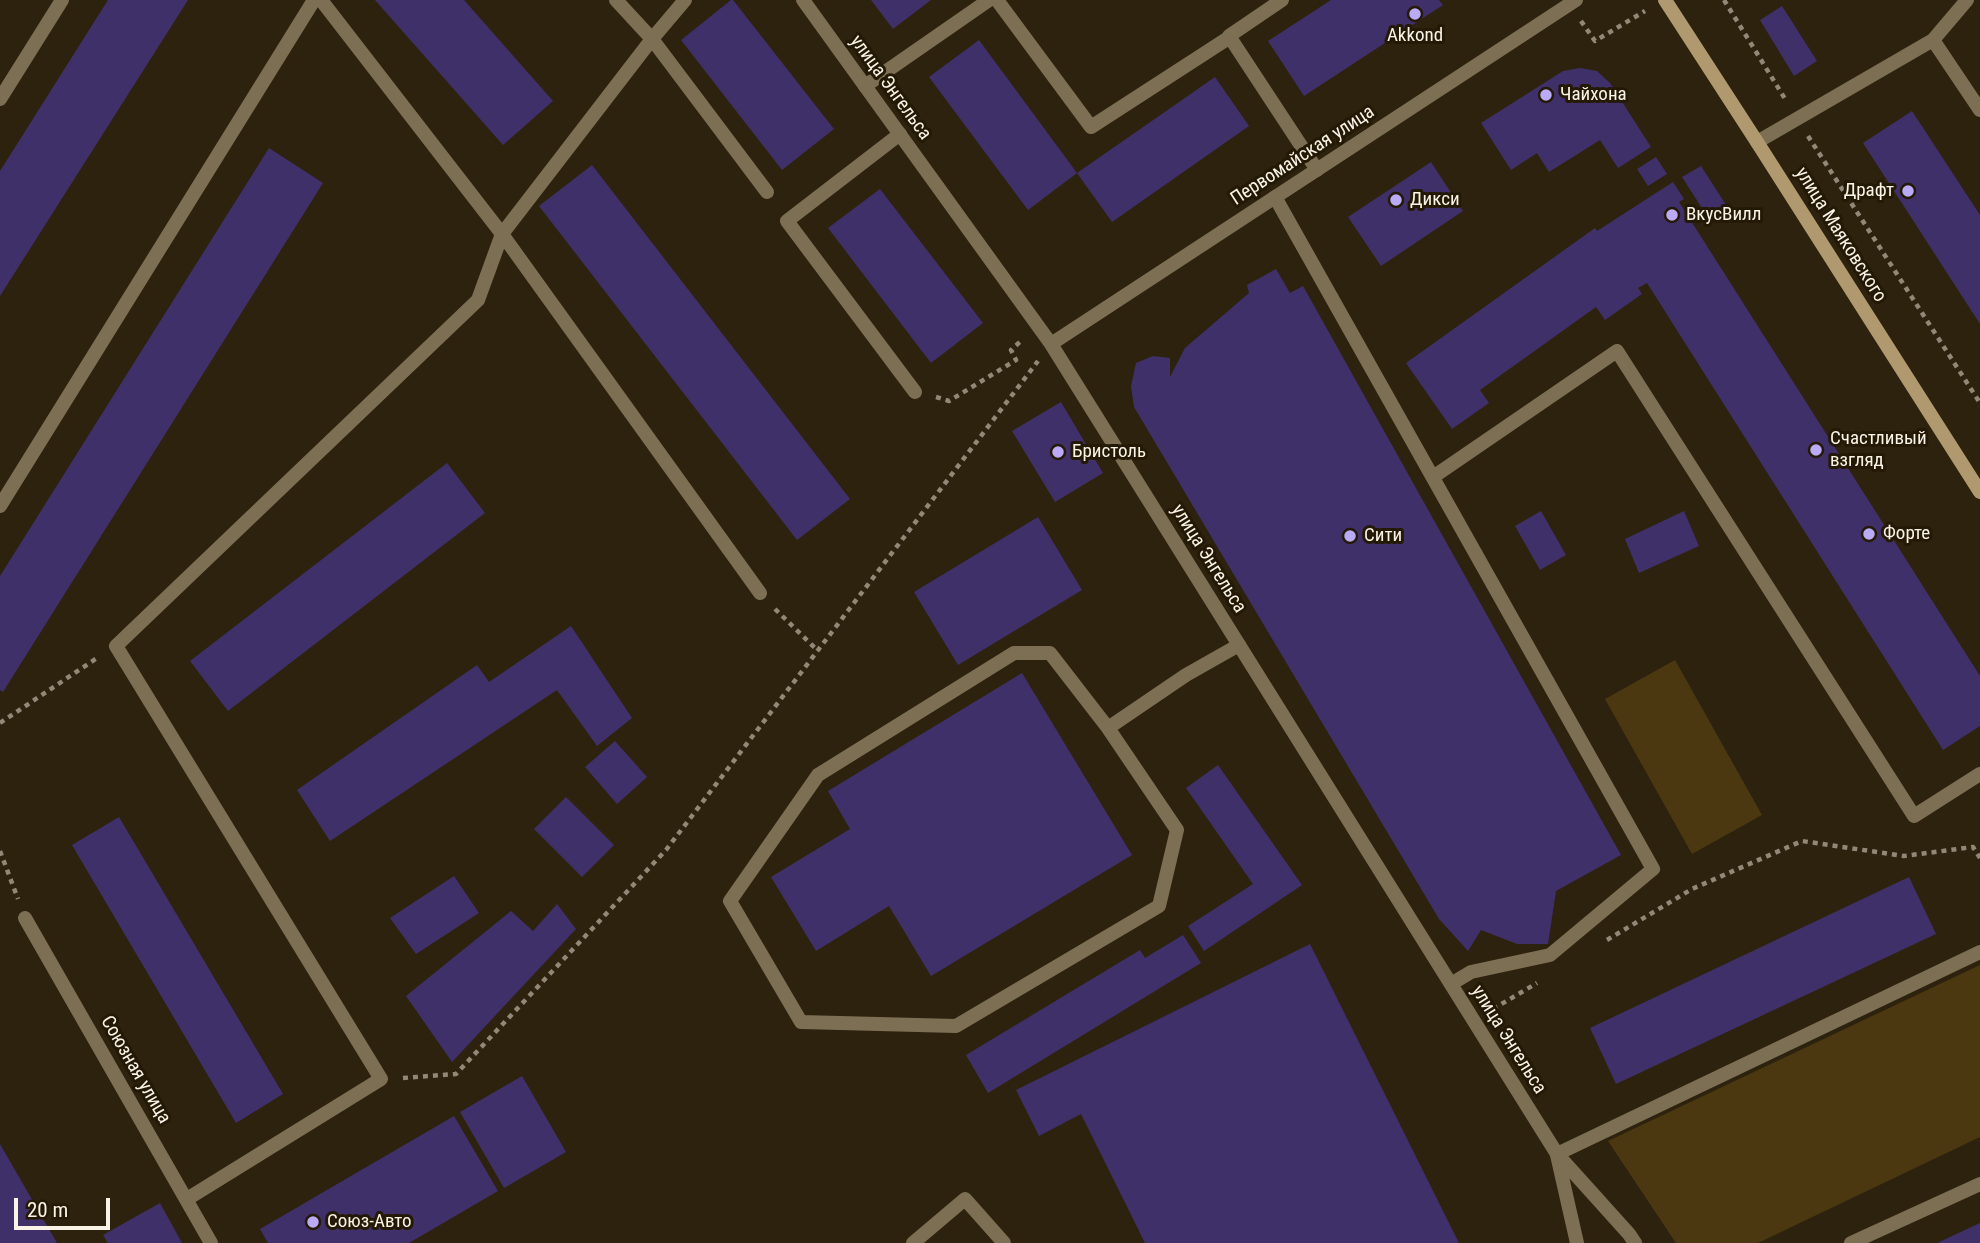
<!DOCTYPE html>
<meta charset="utf-8">
<style>
body{margin:0}
#map{position:relative;width:1980px;height:1243px;overflow:hidden;background:#2d220e;font-family:"Roboto Condensed",sans-serif}
canvas{display:block}
.scale{position:absolute;left:14px;top:1198px;width:96px;height:32px;box-sizing:border-box;border:4px solid #faf3e7;border-top:0;padding-left:9px;font-size:21px;line-height:24px;white-space:nowrap;color:#faf3e7;-webkit-text-stroke:5px #231905;paint-order:stroke}
</style>
<div id="map">
<canvas width="1980" height="1243"></canvas>
<div class="scale">20 m</div>
</div>
<script>
const ctx = document.querySelector('canvas').getContext('2d');
ctx.lineJoin = 'round';
function fill(path, color) {
  ctx.fillStyle = color;
  ctx.fill(path, 'evenodd');
}
function trace(path, color, width, dash) {
  ctx.strokeStyle = color;
  ctx.lineWidth = width;
  ctx.lineCap = dash ? 'butt' : 'round';
  ctx.setLineDash(dash || []);
  ctx.stroke(path);
}
function label(font, color, halo, rows, align = 'center') {
  ctx.font = font + ' "Roboto Condensed",sans-serif';
  ctx.lineWidth = 6;
  ctx.setLineDash([]);
  ctx.textBaseline = 'middle';
  ctx.strokeStyle = halo;
  ctx.fillStyle = color;
  for (const [text, x, y, turn = 0] of rows) {
    ctx.save();
    ctx.translate(x, y);
    ctx.rotate((+turn || 0) * Math.PI / 180);
    ctx.textAlign = isNaN(turn) ? turn : align;
    if (halo) ctx.strokeText(text, 0, 0);
    ctx.fillText(text, 0, 0);
    ctx.restore();
  }
}
fill(new Path2D(`
 M1675 660 1762 815 1692 854 1605 699Z
 M1980 965V1137L1758 1243H1676L1608 1141Z`), '#4b3811');
fill(new Path2D(`
 M108 0H188L0 296V171Z
 M375 0H464L553 101 503 145Z
 M731 0H733L834 129 782 170 681 40Z
 M871 0H931L893 29Z
 M1331 0H1439L1443 5 1304 96 1268 41Z
 M1782 6 1817 61 1794 76 1760 20Z
 M979 40 1077 173 1028 210 929 77Z
 M1580 68 1597 71 1610 83 1651 147 1618 168 1600 140 1549 172 1537 153 1511 170 1481 123 1563 71Z
 M1215 77 1249 126 1112 222 1077 173Z
 M1912 111 1980 215V324L1863 143Z
 M269 148 323 183 3 692 0 690V576Z
 M1656 157 1667 174 1648 186 1637 169Z
 M1431 162 1463 211 1381 266 1348 217Z
 M592 165 850 499 797 540 539 206Z
 M1701 166 1728 208 1709 219 1682 177Z
 M1673 182 1684 199 1679 202 1980 676V726L1943 750 1647 283 1638 288 1642 294 1605 320 1596 307 1480 390 1489 403 1452 429 1406 363 1595 228 1597 231Z
 M880 189 983 323 931 363 828 228Z
 M1276 269 1290 293 1303 286 1621 855 1556 891 1548 944H1517L1481 930 1468 951 1439 919 1134 407 1131 386 1136 363 1153 356 1170 358V377L1185 348 1249 293 1247 285Z
 M1061 402 1103 473 1055 502 1012 431Z
 M447 463 485 513 228 711 190 661Z
 M1541 511 1566 555 1540 570 1515 526Z
 M1684 511 1699 546 1639 573 1625 539Z
 M1038 517 1082 590 958 665 914 592Z
 M571 626 632 718 597 746 557 690 330 841 297 790 477 665 489 682Z
 M1022 673 1132 855 931 976 889 906 816 951 771 877 850 829 828 791Z
 M615 741 647 777 617 804 585 767Z
 M1218 765 1302 885 1204 951 1188 926 1253 884 1186 788Z
 M566 797 614 845 582 877 534 829Z
 M119 817 283 1094 236 1123 72 845Z
 M454 876 479 913 416 954 390 918Z
 M1909 877 1936 934 1616 1084 1590 1028Z
 M557 904 576 929 452 1062 406 996 511 911 533 931Z
 M1183 935 1201 963 988 1093 966 1055 1140 950 1145 958Z
 M1310 944 1459 1243H1145L1081 1114 1039 1136 1016 1090Z
 M522 1076 566 1152 504 1188 460 1112Z
 M454 1116 498 1191 409 1243H268L260 1229Z
 M0 1144 57 1243H0Z
 M160 1203 182 1243H108L103 1235Z
 M1980 1223V1243H1937Z`), '#403069');
trace(new Path2D(`
 M1724 0 1787 102
 M1581 21 1595 41 1645 11
 M1808 136 1980 403
 M936 397 949 401 1016 360 1011 350 1021 341
 M775 609 818 651
 M0 723 97 658
 M0 851 18 899
 M1607 940 1692 889 1802 841 1904 856 1973 847 1980 858
 M1493 1009 1537 983
 M403 1078 456 1074 666 850 1038 361`), '#918878', 4.5, [5, 5]);
trace(new Path2D(`
 M321 0 502 234 760 593
 M616 0 652 39 767 192
 M997 0 1091 127 1230 37
 M1282 0 1229 36 1317 170
 M1967 0 1933 40 1980 110
 M865 86 989 0
 M0 99 62 0
 M900 134 787 221 915 392
 M1757 142 1933 40
 M1275 197 1653 869 1550 955 1471 972 1451 984
 M1433 477 1617 351 1914 816 1980 774
 M0 506 314 0
 M1014 653H1050L1108 728 1177 830 1159 906 956 1026 801 1022 730 901 818 775Z
 M1108 728 1186 675 1239 645
 M1557 1154 1980 952
 M187 1199 381 1079 116 646 478 300 502 234 652 39 685 0
 M913 1243 965 1199 1004 1243
 M1851 1243 1980 1184`), '#7d6f54', 14);
trace(new Path2D(`
 M803 0 1051 344 1557 1154 1629 1234 1635 1243
 M1051 344 1576 0
 M25 918 211 1243
 M1557 1155 1577 1243`), '#7d6f54', 14);
trace(new Path2D(`
 M1665 0 1757 142 1980 492`), '#b0996e', 14);
for (const [x, y, r, color] of [
 [1415,14,7,"#bbaaf6"],
 [1546,95,7,"#bbaaf6"],
 [1908,191,7,"#bbaaf6"],
 [1396,200,7,"#bbaaf6"],
 [1672,215,7,"#bbaaf6"],
 [1816,450,7,"#bbaaf6"],
 [1058,452,7,"#bbaaf6"],
 [1869,534,7,"#bbaaf6"],
 [1350,536,7,"#bbaaf6"],
 [313,1222,7,"#bbaaf6"]
]) {
  const dot = new Path2D();
  dot.arc(x, y, r, 0, 2 * Math.PI);
  ctx.fillStyle = color;
  ctx.fill(dot);
  trace(dot, '#231905', 2.5);
}
label('19px', '#faf3e7', '#231905', [
 ["Akkond",1415,36,"center"],
 ["Чайхона",1560,95],
 ["Драфт",1894,191,"right"],
 ["Дикси",1410,200],
 ["ВкусВилл",1686,215],
 ["Счастливый",1830,439],
 ["взгляд",1830,461],
 ["Бристоль",1072,452],
 ["Форте",1883,534],
 ["Сити",1364,536],
 ["Союз-Авто",327,1222]
], 'left');
label('19px', '#faf3e7', '#231905', [
 ["улица Энгельса",890,88,54],
 ["Первомайская улица",1303,156,-33],
 ["улица Маяковского",1840,235,58],
 ["улица Энгельса",1208,559,58],
 ["улица Энгельса",1508,1040,58],
 ["Союзная улица",135,1070,60]
]);
</script>
